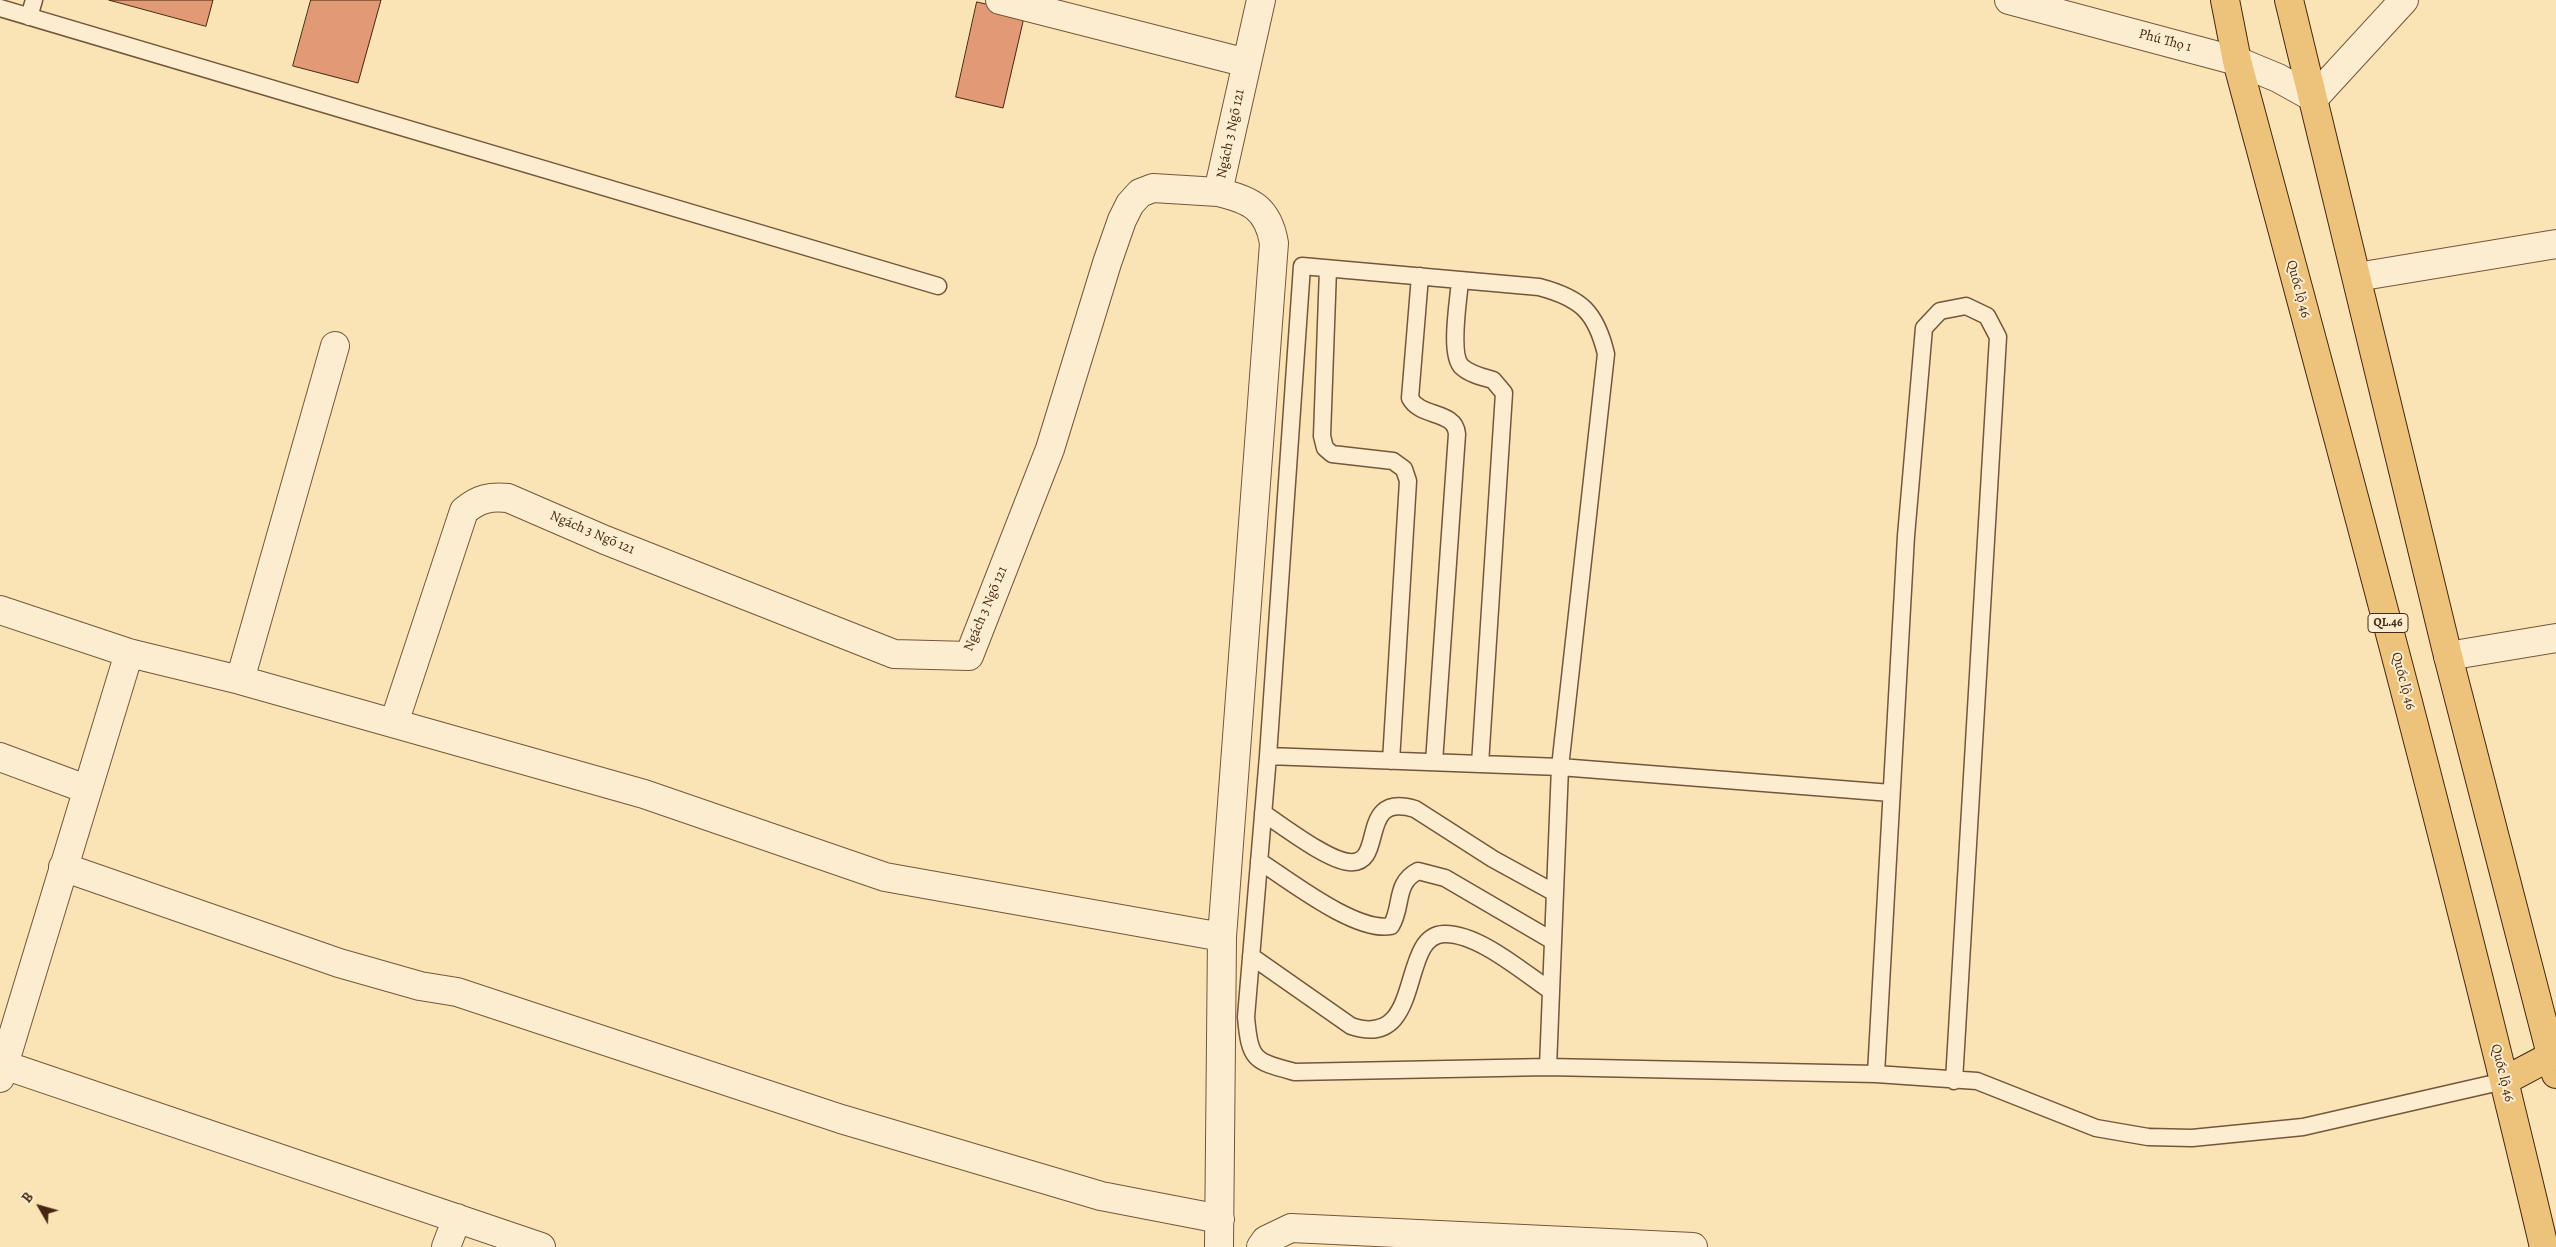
<!DOCTYPE html>
<meta charset="utf-8">
<style>
body{margin:0}
#map{position:relative;width:2556px;height:1247px;overflow:hidden;background:#fae4b6;font-family:Alegreya,serif}
canvas{display:block}
.north{position:absolute;left:15px;top:1182px;width:50px;height:50px;-webkit-text-stroke:4px #fcedd0;paint-order:stroke;rotate:308deg;font-size:14px;font-weight:700;line-height:20px;text-align:center;color:#472711}
.north::after{content:'';display:block;margin:auto;width:18px;height:22px;background:#472711;clip-path:polygon(50% 0,100% 100%,50% 72%,0 100%)}
</style>
<div id="map">
<canvas width="2556" height="1247"></canvas>
<div class="north">B</div>
</div>
<script>
const ctx = document.querySelector('canvas').getContext('2d');
ctx.lineJoin = 'round';
function fill(path, color) {
  ctx.fillStyle = color;
  ctx.fill(path, 'evenodd');
}
function trace(path, color, width, dash) {
  ctx.strokeStyle = color;
  ctx.lineWidth = width;
  ctx.lineCap = dash ? 'butt' : 'round';
  ctx.setLineDash(dash || []);
  ctx.stroke(path);
}
function label(font, color, halo, rows, align = 'center') {
  ctx.font = font + ' Alegreya,serif';
  ctx.lineWidth = 4;
  ctx.setLineDash([]);
  ctx.textBaseline = 'middle';
  ctx.strokeStyle = halo;
  ctx.fillStyle = color;
  for (const [text, x, y, turn = 0] of rows) {
    ctx.save();
    ctx.translate(x, y);
    ctx.rotate((+turn || 0) * Math.PI / 180);
    ctx.textAlign = isNaN(turn) ? turn : align;
    if (halo) ctx.strokeText(text, 0, 0);
    ctx.fillText(text, 0, 0);
    ctx.restore();
  }
}
const building = new Path2D(`
 M109 0H213L206 26Z
 M311 0H381L358 83 293 66Z
 M977 2 1025 13 1003 108 956 97Z`);
fill(building, '#e19976');
trace(building, '#472711', 1);
const lane = new Path2D(`
 M0 8 938 286
 M29 17 34 0
 M1328 269 1322 436 1325 448 1332 454 1393 461 1404 469 1408 481 1391 761
 M1420 276 1410 398C1420 418 1455 410 1457 434L1434 762
 M1460 280C1459 298 1449 352 1461 366 1469 374 1482 377 1493 380L1504 393 1480 764
 M1268 756 1560 767 1891 793
 M1263 813C1283 826 1327 860 1349 862 1387 866 1356 791 1415 809L1493 859 1555 893
 M1259 861C1289 880 1356 933 1391 926 1403 907 1394 883 1418 871L1445 878 1553 941
 M1251 956 1351 1026C1425 1051 1398 935 1444 934 1478 933 1523 972 1551 991
 M1548 1067 1295 1072C1254 1061 1250 1061 1246 1017L1268 756 1302 266 1539 287C1581 298 1596 312 1606 354L1560 767 1548 1067 1876 1074 1977 1081 2096 1128 2148 1137 2192 1138 2303 1127 2504 1081
 M1876 1074 1906 536 1924 328 1940 311 1966 306 1987 316 1998 337 1954 1081`);
const street = new Path2D(`
 M1000 0 1247 63
 M2009 0 2237 61 2278 78 2314 98 2404 0
 M1218 192C1251 200 1268 208 1274 243L1222 937 1219 1247
 M2357 277 2556 244
 M0 610 129 653 240 680 644 794 885 877 1222 937
 M2448 656 2556 638
 M240 680 335 346
 M394 723 464 511C478 499 490 496 508 498L605 540 894 654 969 656 1050 449 1107 263 1122 220 1130 204 1140 193 1153 188 1218 192 1261 0
 M0 757 86 789
 M63 867 339 963 420 986 457 992 841 1119 1101 1196 1220 1219
 M4 1065 541 1247
 M0 1078 129 653
 M446 1247 457 1218
 M1261 1247 1266 1240 1291 1228 1693 1247`);
const highway = new Path2D(`
 M2225 0 2237 61C2343 455 2450 849 2544 1247
 M2289 0 2448 656 2556 1074
 M2504 1081 2551 1056`);
trace(lane, '#74563a', 19);
trace(street, '#74563a', 30);
trace(highway, '#472711', 30);
trace(lane, '#fcedd0', 16);
trace(street, '#fcedd0', 28);
trace(highway, '#edc27b', 28);
for (const [x, y, w] of [
 [2388,623,40]
]) {
  const box = new Path2D();
  box.roundRect(x - w / 2, y - 9.5, w, 19, 4);
  ctx.fillStyle = '#fcedd0';
  ctx.fill(box);
  trace(box, '#472711', 1);
}
label('bold 12px', '#472711', null, [
 ["QL.46",2388,623]
]);
label('14px', '#472711', '#fcedd0', [
 ["Phú Thọ 1",2165,41,15],
 ["Ngách 3 Ngõ 121",1231,134,-78],
 ["Quốc lộ 46",2298,289,75],
 ["Ngách 3 Ngõ 121",592,533,23],
 ["Ngách 3 Ngõ 121",986,609,-67],
 ["Quốc lộ 46",2403,681,75],
 ["Quốc lộ 46",2502,1073,76]
]);
</script>
